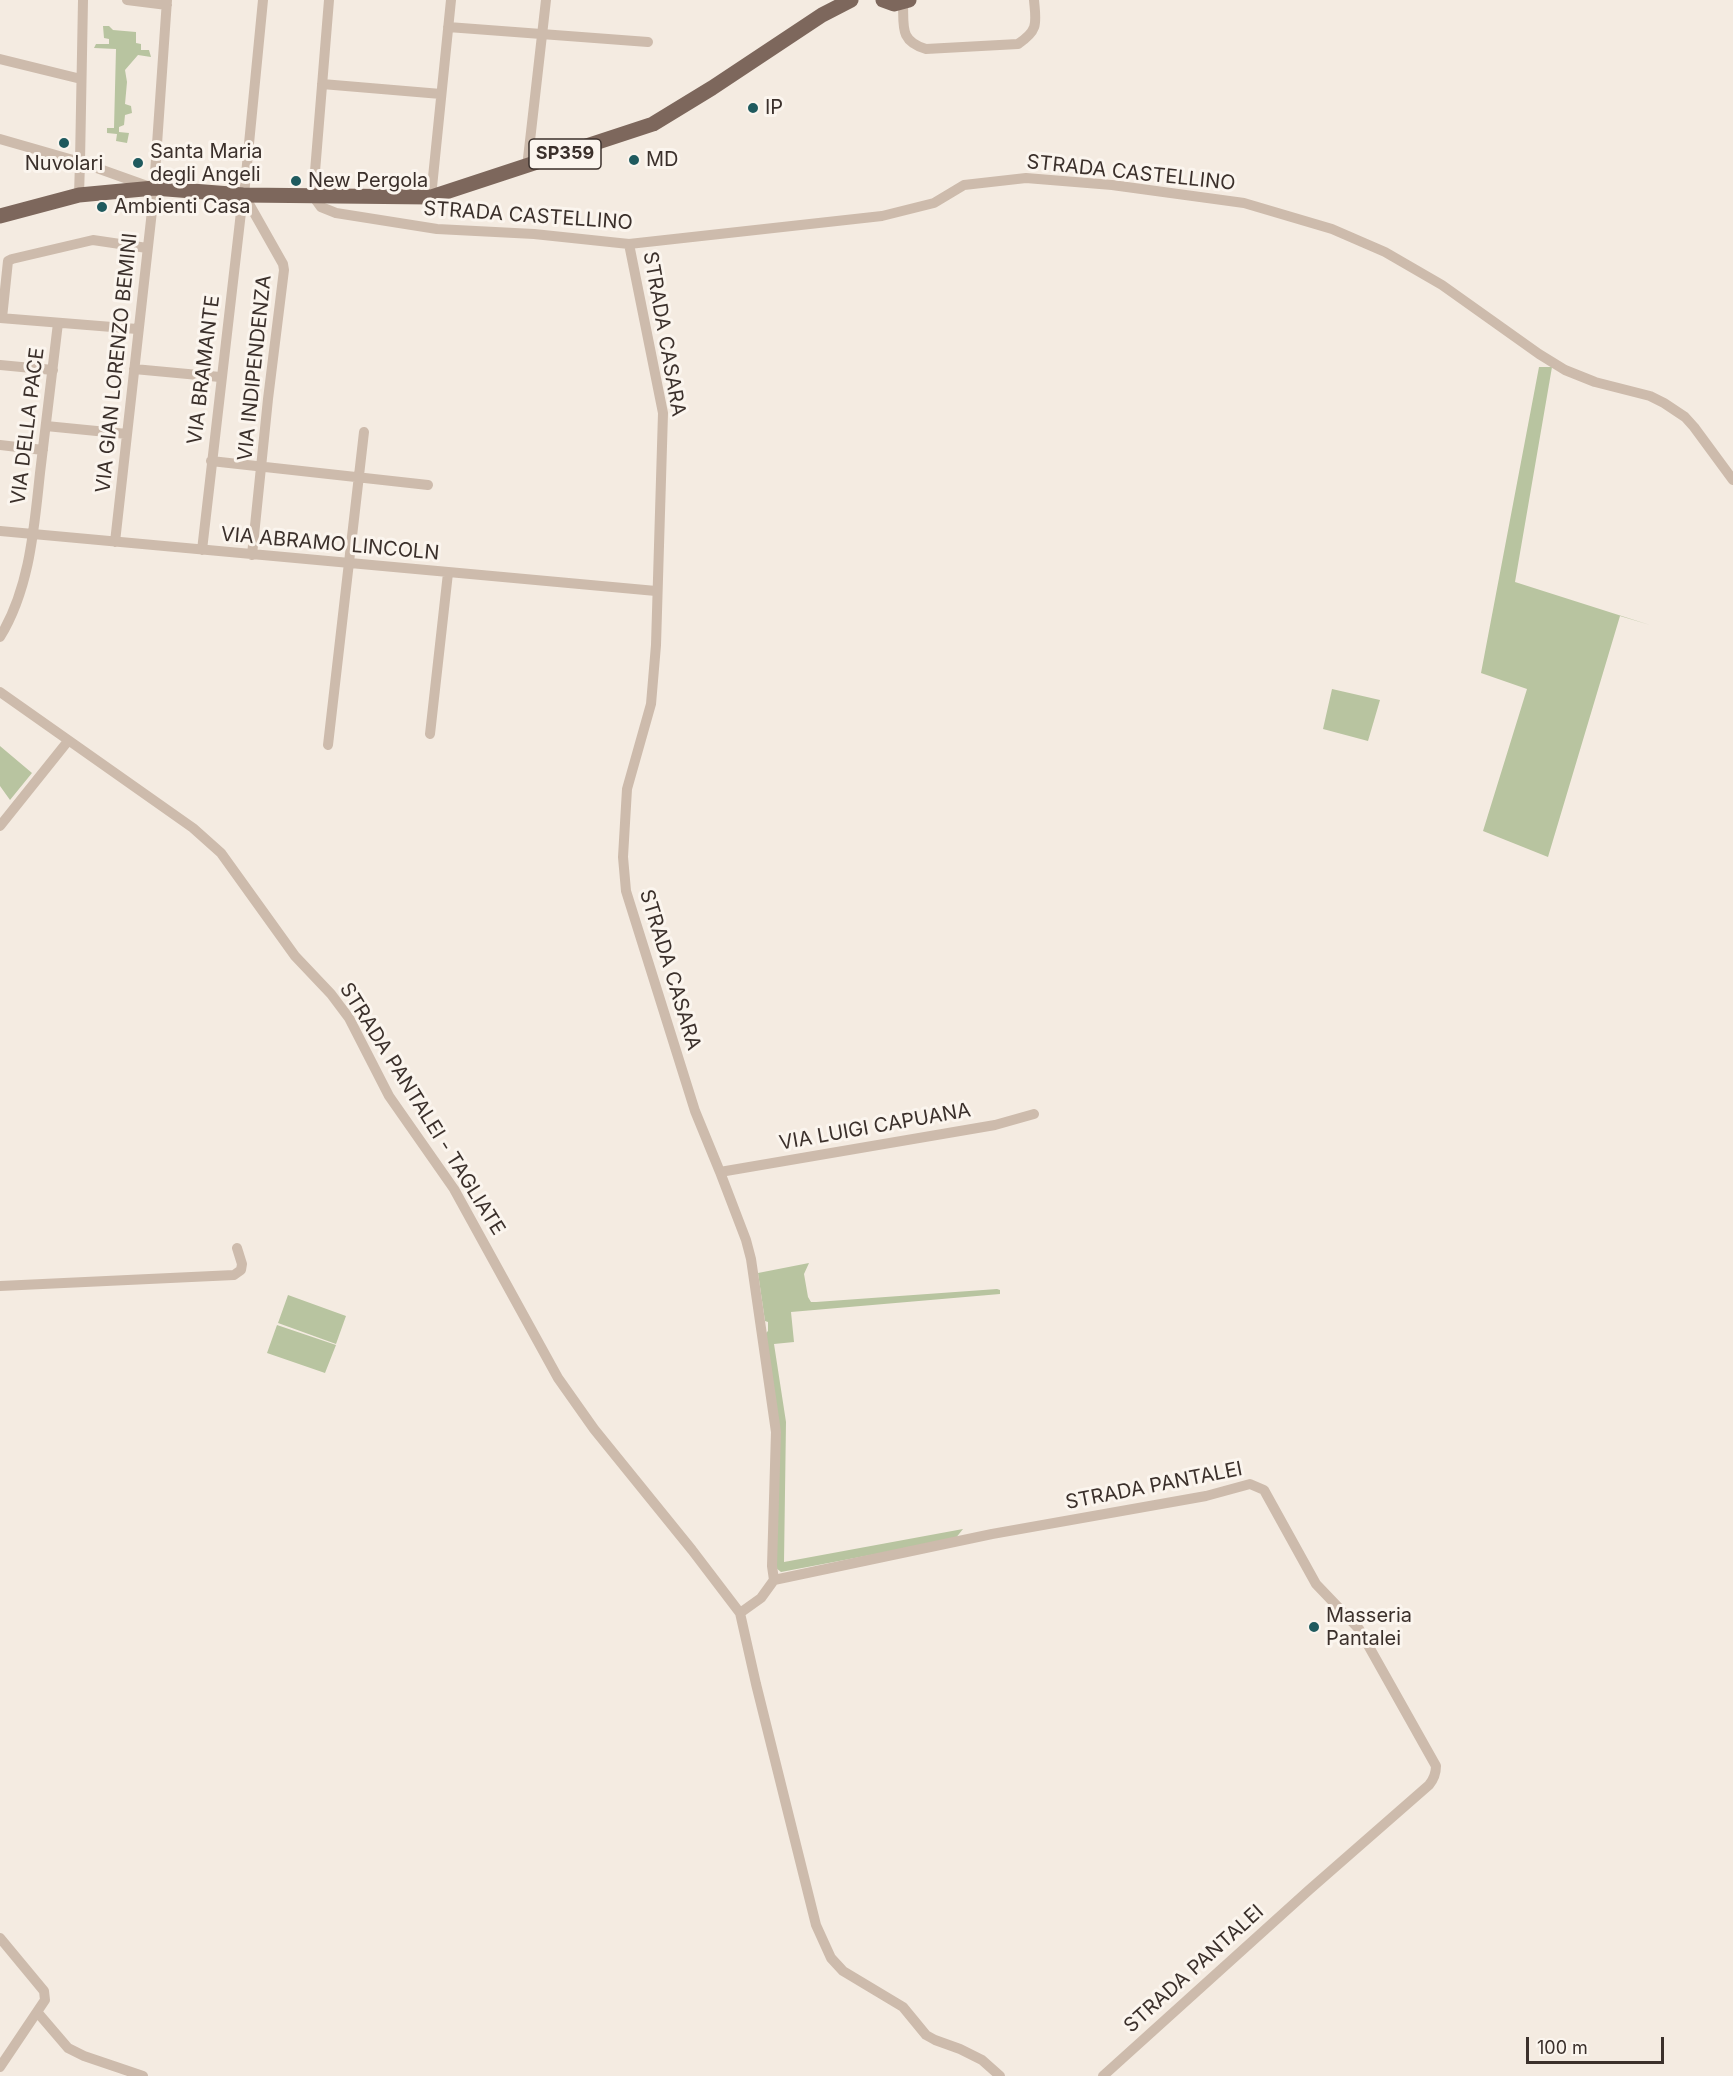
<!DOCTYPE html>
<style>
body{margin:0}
#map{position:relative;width:1733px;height:2076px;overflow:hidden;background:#f4ebe1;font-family:Inter,sans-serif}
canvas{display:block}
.scale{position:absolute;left:1526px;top:2037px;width:138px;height:27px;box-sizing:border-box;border:3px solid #3b302b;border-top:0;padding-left:8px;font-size:18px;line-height:21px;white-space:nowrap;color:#3b302b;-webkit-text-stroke:4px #fbf5ee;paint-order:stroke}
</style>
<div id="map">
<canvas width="1733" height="2076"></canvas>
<div class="scale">100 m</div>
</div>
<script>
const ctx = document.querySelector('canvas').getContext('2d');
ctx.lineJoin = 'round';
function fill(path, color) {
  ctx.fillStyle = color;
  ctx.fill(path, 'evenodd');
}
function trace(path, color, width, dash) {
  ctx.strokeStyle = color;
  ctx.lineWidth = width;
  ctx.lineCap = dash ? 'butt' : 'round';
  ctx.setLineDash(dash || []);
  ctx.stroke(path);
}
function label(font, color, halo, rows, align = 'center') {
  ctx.font = font + ' Inter,sans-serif';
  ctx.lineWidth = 6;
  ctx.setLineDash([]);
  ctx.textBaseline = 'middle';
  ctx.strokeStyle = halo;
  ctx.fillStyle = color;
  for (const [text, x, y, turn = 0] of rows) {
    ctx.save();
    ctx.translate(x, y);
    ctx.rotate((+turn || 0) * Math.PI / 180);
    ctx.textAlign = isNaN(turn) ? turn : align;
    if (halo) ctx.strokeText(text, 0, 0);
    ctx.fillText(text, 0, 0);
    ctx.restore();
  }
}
fill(new Path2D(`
 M103 26H109L113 30 136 32V43L141 44V50H149L151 57 138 55 125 70 127 82 125 104 131 106 132 113 125 115 124 125 119 127V132L129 133 127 143 116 141 117 134 107 133V128H114L116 49 94 48 96 44H109V39L104 38Z
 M1539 367H1552L1515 582 1650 625 1620 616 1548 857 1483 831 1527 689 1481 673Z
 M1332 689 1380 700 1368 741 1323 729Z
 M0 746 32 773 10 800 0 786Z
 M809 1263 804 1274 808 1297 811 1302H816L997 1289 1000 1290V1294L791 1312 794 1342 774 1344 786 1422 784 1562 963 1529 955 1539 781 1572 776 1568 779 1431 766 1333 768 1331V1322L765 1321 758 1273Z
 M288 1295 346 1316 336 1344 278 1323Z
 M277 1325 336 1345 325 1373 267 1353Z`), '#b8c4a0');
trace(new Path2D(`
 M83 0 80 162 150 187
 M127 0 167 5
 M329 0 313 196 321 207 336 213 437 229 534 234 629 244 882 216 934 203 964 185 1026 178 1112 185 1244 203 1332 229 1385 252 1442 285 1539 354 1565 370 1595 382 1650 396 1664 403 1685 417 1694 427 1733 480
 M903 3C904 26 899 41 926 49L1018 44C1039 30 1036 23 1034 0
 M448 27 648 42
 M0 59 81 79
 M322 84 441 94
 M0 139 80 162 79 195
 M527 167 546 0
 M431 197 451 0
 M629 244 663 413 656 645 651 704 627 789 623 857 626 891 695 1111 720 1172 746 1240 751 1259 776 1432 772 1566 774 1580 761 1598 740 1613
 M0 318 137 329
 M2 318 8 261 12 259 93 240 147 248
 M0 365 53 370
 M134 369 220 377
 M46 426 127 434
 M0 445 43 450
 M211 461 428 485
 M0 531 656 591
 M115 542 153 202 167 0
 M202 550 243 195
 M252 555 268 399 284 270 283 264 244 195 263 0
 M0 637C30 588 34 528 40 473 46 423 52 373 58 323
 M0 692 193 828 221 853 295 956 331 994 349 1018 389 1096 454 1189 558 1378 594 1429 692 1550 740 1613 756 1684 816 1925 831 1958 843 1971 903 2007 926 2035 935 2040 960 2049 982 2060 1000 2076
 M430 734 448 573
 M328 745 364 432
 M0 826 68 741
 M720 1172 995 1125 1034 1114
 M0 1286 234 1275 241 1270 242 1264 237 1248
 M774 1580 992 1534 1206 1496 1250 1484 1264 1490 1316 1584 1359 1629 1436 1766C1436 1774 1434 1779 1429 1785L1309 1890 1103 2076
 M0 1938 44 1991 45 2000 0 2067
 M38 2013 68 2048 84 2056 143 2076`), '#cdbbac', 10);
trace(new Path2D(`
 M883 0 894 4 909 0
 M0 216 79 195 154 188 243 195 431 197 653 124 712 88 822 15 851 0`), '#7d675c', 15);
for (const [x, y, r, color] of [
 [753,108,6,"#1f5a5e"],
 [64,143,6,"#1f5a5e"],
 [634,160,6,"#1f5a5e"],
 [138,163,6,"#1f5a5e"],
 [296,181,6,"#1f5a5e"],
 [102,207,6,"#1f5a5e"],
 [1314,1627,6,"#1f5a5e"]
]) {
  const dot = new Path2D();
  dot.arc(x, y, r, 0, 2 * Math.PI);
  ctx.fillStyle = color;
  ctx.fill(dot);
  trace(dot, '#fbf5ee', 2);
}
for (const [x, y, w] of [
 [565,154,72]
]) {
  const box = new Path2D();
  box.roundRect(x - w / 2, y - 15, w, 30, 4.5);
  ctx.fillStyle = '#fbf5ee';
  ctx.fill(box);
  trace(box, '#3b302b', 1.5);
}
label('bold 18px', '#3b302b', null, [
 ["SP359",565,154]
]);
label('20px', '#3b302b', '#fbf5ee', [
 ["IP",765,108],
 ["Santa Maria",150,152],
 ["degli Angeli",150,175],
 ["MD",646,160],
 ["Nuvolari",64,164,"center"],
 ["New Pergola",308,181],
 ["Ambienti Casa",114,207],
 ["Masseria",1326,1616],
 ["Pantalei",1326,1639]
], 'left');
label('20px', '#3b302b', '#fbf5ee', [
 ["STRADA CASTELLINO",1131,173,6],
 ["STRADA CASTELLINO",528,216,4],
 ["STRADA CASARA",664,334,80],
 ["VIA GIAN LORENZO BEMINI",117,363,-84],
 ["VIA INDIPENDENZA",255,368,-84],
 ["VIA BRAMANTE",204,370,-83],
 ["VIA DELLA PACE",28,426,-83],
 ["VIA ABRAMO LINCOLN",330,544,5],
 ["STRADA CASARA",670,970,73],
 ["STRADA PANTALEI - TAGLIATE",422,1109,58],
 ["VIA LUIGI CAPUANA",875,1127,-10],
 ["STRADA PANTALEI",1154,1486,-11],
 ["STRADA PANTALEI",1194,1969,-42]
]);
</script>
